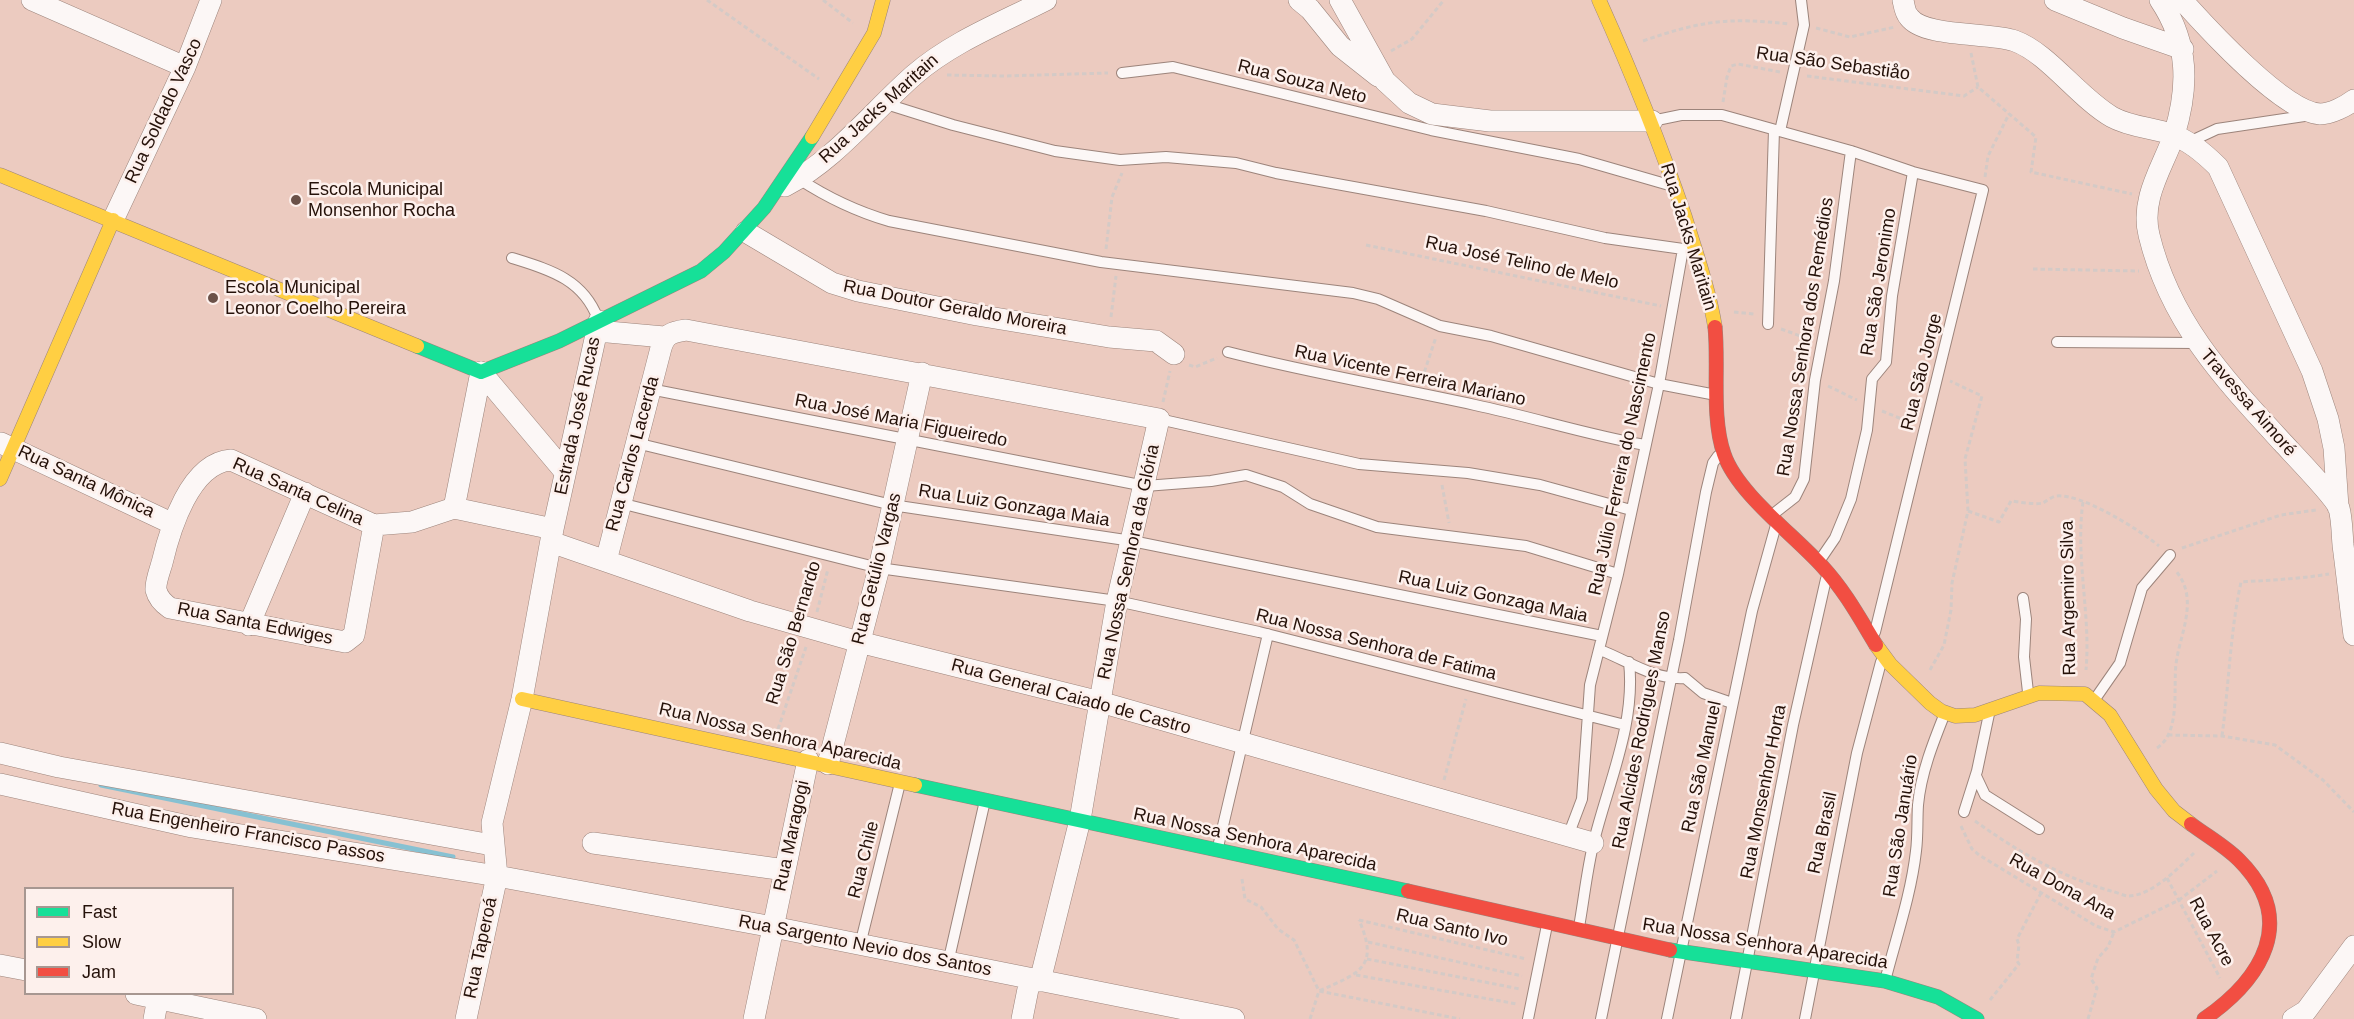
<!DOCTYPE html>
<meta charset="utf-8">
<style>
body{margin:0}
#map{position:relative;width:2354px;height:1019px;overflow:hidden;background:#eccbc0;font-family:Helvetica,sans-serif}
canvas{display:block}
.legend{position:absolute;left:24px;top:887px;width:210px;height:108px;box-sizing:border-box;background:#fdf0ec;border:2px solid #a79791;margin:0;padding:8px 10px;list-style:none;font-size:18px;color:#251109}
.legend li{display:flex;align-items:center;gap:12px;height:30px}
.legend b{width:30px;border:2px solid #a79791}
</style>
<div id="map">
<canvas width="2354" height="1019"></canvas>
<ul class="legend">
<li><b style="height:8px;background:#16e098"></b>Fast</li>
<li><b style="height:8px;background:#ffcf43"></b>Slow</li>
<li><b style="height:8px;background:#f24e42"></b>Jam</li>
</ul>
</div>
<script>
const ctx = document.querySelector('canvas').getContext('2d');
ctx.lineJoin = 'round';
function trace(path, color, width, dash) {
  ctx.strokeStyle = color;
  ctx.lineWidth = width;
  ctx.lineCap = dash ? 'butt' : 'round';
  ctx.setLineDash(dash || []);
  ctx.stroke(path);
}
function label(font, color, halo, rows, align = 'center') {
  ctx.font = font + ' Helvetica,sans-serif';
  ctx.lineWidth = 5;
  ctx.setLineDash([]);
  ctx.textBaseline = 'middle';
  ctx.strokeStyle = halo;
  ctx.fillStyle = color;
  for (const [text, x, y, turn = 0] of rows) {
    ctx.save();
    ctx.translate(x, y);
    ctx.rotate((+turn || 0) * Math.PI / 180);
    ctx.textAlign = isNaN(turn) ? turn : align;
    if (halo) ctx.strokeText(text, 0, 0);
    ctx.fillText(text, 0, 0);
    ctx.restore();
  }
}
trace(new Path2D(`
 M101 785 453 857`), '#87c1d2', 5);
const lane = new Path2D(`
 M1122 73 1173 67 1431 130 1579 159 1669 185
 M883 103 953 125 1055 151 1120 160 1166 157 1236 163 1276 173 1486 211 1605 238 1683 249
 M1652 121 1681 115H1722L1851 151 1913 172 1983 190 1875 632
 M1780 131 1804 25 1801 0
 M2187 143 2217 129 2311 115
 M799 179C828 198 855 211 889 221L1101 262 1353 293 1378 299 1440 326 1491 336 1659 384 1716 395
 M512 258C550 270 583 279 598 319
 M1768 324 1774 130
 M2057 342 2196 343
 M1228 352C1310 373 1393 387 1475 405 1532 417 1588 435 1645 445
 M650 389 1145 486 1211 481 1246 475 1283 487 1310 504 1377 527 1526 546 1618 574
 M1159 419 1359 464 1468 473 1540 485 1631 510
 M636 443 892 505 1132 541 1602 636
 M620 503 879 568 1117 601 1259 632 1625 725
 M1772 515 1795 497 1804 479 1815 380 1834 281 1851 151
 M1820 560 1835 538 1851 499 1867 430 1872 379 1886 362 1892 296 1913 172
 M2023 598 2026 619 2024 657 2028 692
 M1600 650C1629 661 1653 680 1685 678L1703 693 1732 703
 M2095 699 2120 663 2142 588 2170 555
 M1976 776 1985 795 2039 829
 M1964 812 1977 771 1989 714
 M1568 836 1582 799 1590 685 1618 574 1659 384 1683 249 1687 248
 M1218 847 1268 634
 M1579 927C1584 899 1587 869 1594 841 1608 784 1636 723 1629 662
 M860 945 900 783
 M948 963 984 805
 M1885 981C1896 938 1911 895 1916 851 1918 836 1917 821 1918 805 1921 773 1933 743 1945 713
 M1528 1019 1547 925
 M1601 1019 1679 640 1706 492 1713 463 1718 456
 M1667 1019 1752 611 1776 525
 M1736 1019 1793 725 1826 579
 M1805 1019 1857 753 1881 662`);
const street = new Path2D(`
 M32 0 185 67
 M1299 0 1310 9 1340 46 1378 76
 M1340 0 1385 81 1409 103 1432 114 1490 121H1652
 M1903 0C1904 5 1905 13 1909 17 1924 38 1990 32 2015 41 2048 53 2079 98 2112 117 2132 128 2153 127 2173 135 2190 141 2206 155 2218 167L2312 371 2328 419 2334 448 2338 507
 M2055 0 2123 28 2183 49
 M2160 0C2189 43 2189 87 2174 135 2163 167 2140 198 2149 235 2170 322 2224 379 2283 443 2294 455 2334 496 2339 508 2342 519 2342 533 2343 545 2347 575 2350 605 2354 635
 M2182 0C2207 28 2284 112 2320 114 2331 114 2346 106 2354 100
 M785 186C835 160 872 112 914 75 952 42 1001 23 1046 0
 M113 220 185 67 211 0
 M746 232 832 283 858 291 977 315 1109 337 1156 341 1174 354
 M597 331 664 337
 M481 372 565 472
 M1 443 171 523
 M454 508 481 372
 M374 525 354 635 345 642 170 608C164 604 158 598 156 590 155 583 160 570 162 563 170 529 190 463 231 460L374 525 412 522 454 508 553 529
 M551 542 750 611 859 642 1100 702 1593 843
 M606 561 661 348C665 334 672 332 686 330L1159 419 1117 601 1080 820 1040 981
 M249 625 305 493
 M0 753 59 767 492 845
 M828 764 879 568 922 373
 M0 784 192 827 497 876 773 927 1234 1019
 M593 843 785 870
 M0 965 26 970
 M136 994 256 1019
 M154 1019 158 998
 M466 1019 497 876 492 823 522 699 553 529 599 321
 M754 1019 808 760
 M1022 1019 1030 979
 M2293 1019 2306 1011 2354 946`);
const fast = new Path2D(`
 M417 346 481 372 559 341 701 271 724 252 764 208 812 137
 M915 785 1408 891
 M1670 950 1885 981 1938 997 1977 1019`);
const slow = new Path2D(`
 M1599 0C1631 71 1660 143 1685 217 1696 253 1709 290 1715 327
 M812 137 874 33 883 0
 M0 175 417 346
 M0 479 113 220
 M1876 645 1890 664 1930 703 1941 711 1955 716 1975 715 2039 693 2085 694 2110 715 2156 789 2174 811 2191 824
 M522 699 915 785`);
const jam = new Path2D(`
 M1715 327C1719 366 1711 417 1724 454 1737 493 1794 535 1822 566 1845 591 1859 617 1876 645
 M2191 824C2207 836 2225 846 2239 860 2299 920 2262 979 2204 1019
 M1408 891 1670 950`);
trace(lane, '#9c847b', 12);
trace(street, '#9c847b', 22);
trace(fast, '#9c847b', 15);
trace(slow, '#9c847b', 15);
trace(jam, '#9c847b', 15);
trace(new Path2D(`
 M707 0 819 79
 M823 0 853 23
 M1816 28 1850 37 1895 27
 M1643 41C1700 21 1728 17 1789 24
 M1391 51 1412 39 1444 0
 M1971 53 1978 87 2036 137 2031 172 2132 194
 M947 75 1005 76 1108 73
 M1807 76 1964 96 1978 87
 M1723 102 1727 77 1731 66 1738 64 1780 72
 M1985 177 1988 156 2009 114
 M1366 245 1661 306
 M1106 249 1112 197 1122 173
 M2033 269 2139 271
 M1734 312 1754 314
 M1111 317 1116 276
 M1781 329 1809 339
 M1189 365 1195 367 1217 358
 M1422 379 1436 337
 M1828 386 1857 400
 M1163 402 1170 371
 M1882 411 1912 423
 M1442 485 1449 523
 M2083 502C2075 558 2091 614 2086 670
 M1968 511 1999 522 2011 501C2020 502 2034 505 2043 503 2047 501 2051 497 2056 496 2081 493 2140 530 2159 546
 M2182 548 2281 515 2316 510
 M817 612 828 569
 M1930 670 1944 645 1951 610 1952 583 1968 511 1965 459 1982 396 1950 381
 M778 729 806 647
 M2168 735 2222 736 2275 745 2323 780 2354 812
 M2222 736C2229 684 2230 633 2241 582 2271 580 2299 579 2329 574
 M2157 748C2181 732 2173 689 2176 664 2180 633 2200 598 2175 570
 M1444 780 1466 699
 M1975 821C2017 851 2061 877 2111 891 2116 892 2124 896 2129 896 2153 895 2178 868 2194 853
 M1961 826 1972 849 1979 855 2096 926 2114 932 2179 900 2217 871
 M2167 878 2220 978
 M1242 879 1245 899 1261 907 1278 929 1294 940 1319 991 1460 1019
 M1359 920 1526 959
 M1368 942 1522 976
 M1367 959 1520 989
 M1356 975 1517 1004
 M1990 1000 2019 964 2017 961 2019 945 2017 939 2041 893
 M1310 1019 1319 991C1359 973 1380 968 1359 920
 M2088 1019 2097 988 2091 979 2098 958 2108 947 2114 932`), '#d4cac6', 3, [4.5, 3]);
trace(lane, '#fcf7f6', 10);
trace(street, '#fcf7f6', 21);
trace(fast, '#16e098', 14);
trace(slow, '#ffcf43', 14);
trace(jam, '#f24e42', 14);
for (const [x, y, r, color] of [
 [296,200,6,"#6b5249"],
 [213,298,6,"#6b5249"]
]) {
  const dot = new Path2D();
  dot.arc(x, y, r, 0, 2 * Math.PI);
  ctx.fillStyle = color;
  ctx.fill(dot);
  trace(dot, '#fdf0ec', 2);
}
label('18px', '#251109', '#fdf0ec', [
 ["Rua São Sebastiåo",1833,64,8],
 ["Rua Souza Neto",1302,82,14],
 ["Rua Jacks Maritain",879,109,-42],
 ["Rua Soldado Vasco",164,111,-65],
 ["Rua Jacks Maritain",1688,237,73],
 ["Rua José Telino de Melo",1522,263,12],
 ["Rua São Jeronimo",1879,282,-81],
 ["Rua Doutor Geraldo Moreira",955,308,11],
 ["Rua Nossa Senhora dos Remédios",1806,337,-81],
 ["Rua São Jorge",1922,372,-76],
 ["Rua Vicente Ferreira Mariano",1410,376,12],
 ["Travessa Aimoré",2248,403,49],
 ["Estrada José Rucas",578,416,-78],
 ["Rua José Maria Figueiredo",901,421,11],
 ["Rua Carlos Lacerda",633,454,-75],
 ["Rua Júlio Ferreira do Nascimento",1623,464,-78],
 ["Rua Santa Mônica",86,482,25],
 ["Rua Santa Celina",298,492,24],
 ["Rua Luiz Gonzaga Maia",1014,506,9],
 ["Rua Nossa Senhora da Glória",1129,562,-78],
 ["Rua Getúlio Vargas",877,569,-76],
 ["Rua Luiz Gonzaga Maia",1493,597,12],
 ["Rua Argemiro Silva",2069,598,-91],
 ["Rua Santa Edwiges",255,624,11],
 ["Rua São Bernardo",794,633,-73],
 ["Rua Nossa Senhora de Fatima",1376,645,14],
 ["Rua General Caiado de Castro",1071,697,15],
 ["Rua Alcides Rodrigues Manso",1642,730,-79],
 ["Rua Nossa Senhora Aparecida",780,737,13],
 ["Rua São Manuel",1702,767,-78],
 ["Rua Monsenhor Horta",1764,792,-79],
 ["Rua São Januário",1901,826,-81],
 ["Rua Engenheiro Francisco Passos",248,833,10],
 ["Rua Brasil",1823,833,-78],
 ["Rua Maragogi",792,836,-78],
 ["Rua Nossa Senhora Aparecida",1255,840,12],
 ["Rua Chile",864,860,-76],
 ["Rua Dona Ana",2062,887,29],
 ["Rua Santo Ivo",1452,928,13],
 ["Rua Acre",2211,932,62],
 ["Rua Nossa Senhora Aparecida",1765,944,9],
 ["Rua Sargento Nevio dos Santos",865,946,11],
 ["Rua Taperoá",481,948,-78]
]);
label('18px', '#251109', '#fdf0ec', [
 ["Escola Municipal",308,190],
 ["Monsenhor Rocha",308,211],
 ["Escola Municipal",225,288],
 ["Leonor Coelho Pereira",225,309]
], 'left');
</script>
